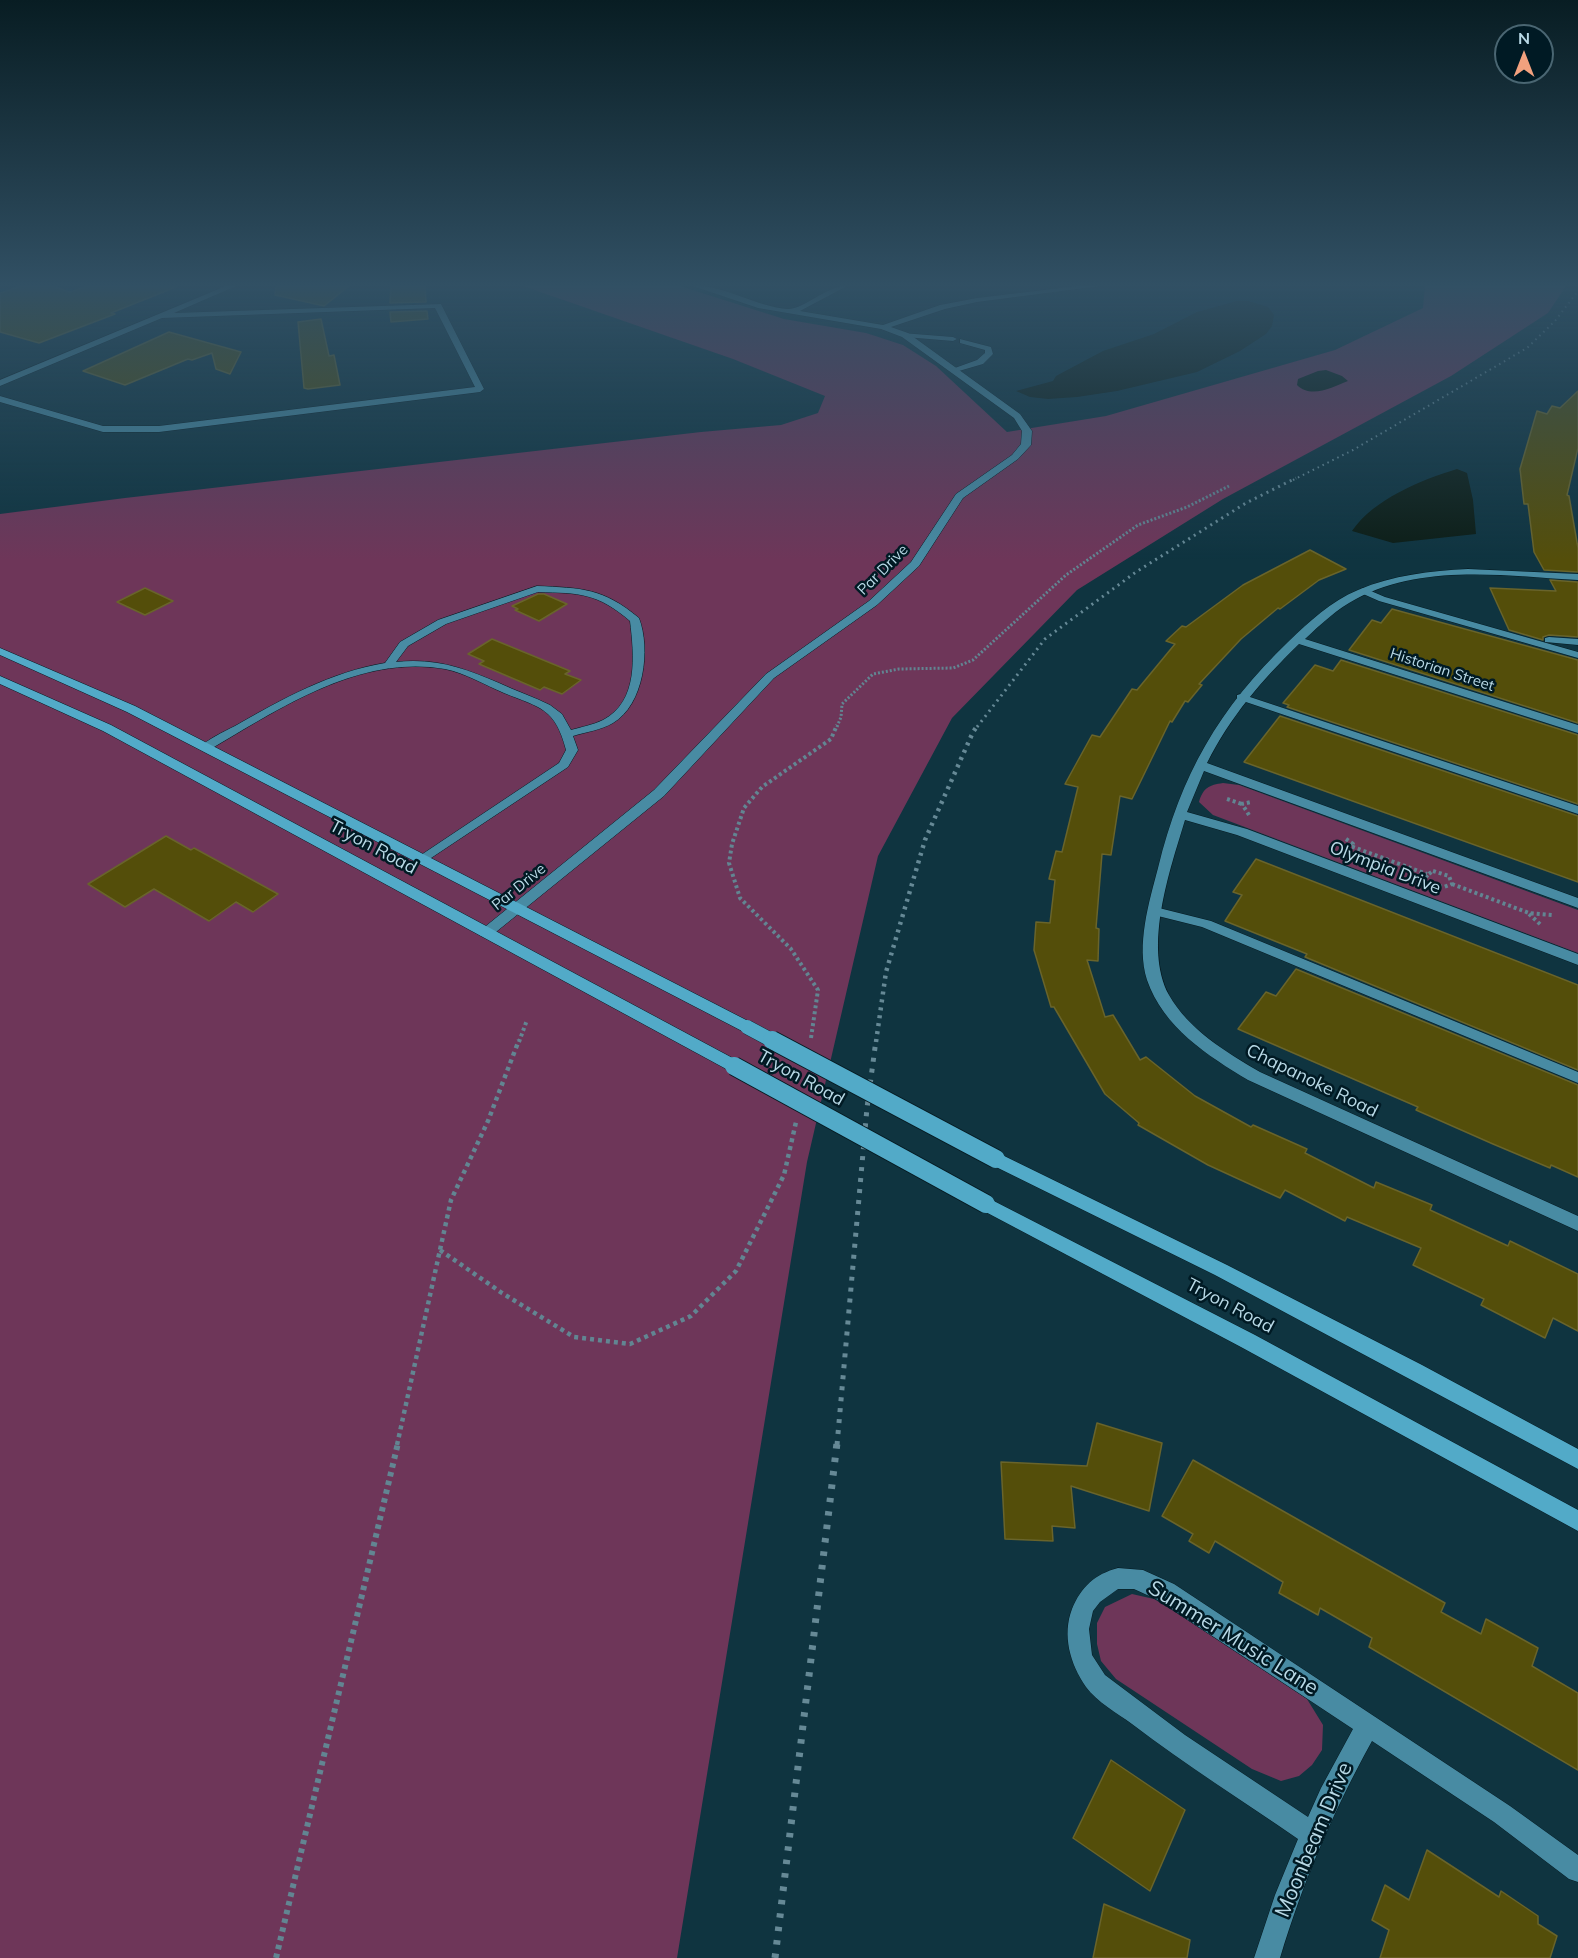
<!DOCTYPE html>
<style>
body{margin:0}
#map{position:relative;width:1578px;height:1958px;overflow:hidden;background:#0f3440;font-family:Mulish,sans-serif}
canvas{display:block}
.north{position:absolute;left:1494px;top:24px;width:60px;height:60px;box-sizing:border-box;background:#001a24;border:2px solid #4a6672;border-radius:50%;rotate:0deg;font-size:16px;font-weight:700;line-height:24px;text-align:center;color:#b8d9e6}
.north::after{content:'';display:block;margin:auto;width:21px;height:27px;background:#f2a17e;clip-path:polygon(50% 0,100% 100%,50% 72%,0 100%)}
</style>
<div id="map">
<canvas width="1578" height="1958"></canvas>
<div class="north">N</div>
</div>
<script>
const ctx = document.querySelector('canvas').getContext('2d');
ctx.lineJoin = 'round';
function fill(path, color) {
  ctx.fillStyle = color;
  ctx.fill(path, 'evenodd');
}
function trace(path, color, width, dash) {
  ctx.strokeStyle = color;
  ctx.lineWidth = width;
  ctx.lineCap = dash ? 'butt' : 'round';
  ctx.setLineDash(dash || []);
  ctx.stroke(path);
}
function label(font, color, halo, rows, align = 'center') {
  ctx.font = font + ' Mulish,sans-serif';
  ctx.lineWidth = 5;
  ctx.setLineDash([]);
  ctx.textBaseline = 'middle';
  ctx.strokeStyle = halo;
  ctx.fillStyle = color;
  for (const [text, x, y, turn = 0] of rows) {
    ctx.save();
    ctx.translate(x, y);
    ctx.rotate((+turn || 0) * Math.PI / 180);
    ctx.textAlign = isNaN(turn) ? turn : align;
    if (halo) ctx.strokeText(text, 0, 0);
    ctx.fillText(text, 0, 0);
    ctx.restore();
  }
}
fill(new Path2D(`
 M523 286H680L784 319 866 333 903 345 936 366 1007 432 1106 416 1335 350 1423 308 1425 286H1566L1548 313 1451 376 1223 499 1077 590 952 718 878 856 807 1162 677 1958H0V514L125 498 701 432 781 425 818 413 825 396 733 359Z
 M1223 783 1239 785 1578 910V953L1213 815 1199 802C1203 788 1209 785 1223 783Z
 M1132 1594 1154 1599 1166 1606 1307 1699 1323 1725 1322 1750 1312 1765 1299 1776 1281 1781 1252 1769 1116 1679 1101 1661 1097 1644V1623L1105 1607Z`), '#6e3659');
fill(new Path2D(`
 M1237 301H1248L1268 307 1274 315 1272 326 1266 334 1240 351 1197 372 1117 391 1077 397 1048 399 1030 397 1016 391 1053 381 1056 376 1103 351 1154 334 1197 312Z
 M1326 370 1342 376 1348 381C1333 387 1311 399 1297 385L1298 379 1318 371Z
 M1457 469 1467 473 1473 500 1476 534 1393 543 1352 531C1374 499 1421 480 1457 469Z`), '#0c1d16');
const building = new Path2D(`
 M21 286H52L70 292 87 286 176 287 111 313 115 314 39 343 0 332V293Z
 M276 286H349L324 306 275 295Z
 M391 286H425L426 302 390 303Z
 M427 311 428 319 391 322 390 312Z
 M321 319 329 356 334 355 340 385 308 389 304 388 298 322Z
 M169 332 241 352 230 374 216 369 212 353 192 360 188 359 125 385 83 371Z
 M1578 391V448L1567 495 1569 496 1578 548V572L1544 570 1534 552 1528 504H1524L1520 469 1537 411 1547 414 1552 406 1560 408Z
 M1310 550 1346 569 1319 580 1280 609 1278 608 1241 639 1199 684 1202 685 1188 702 1185 701 1172 722 1170 721 1132 799 1120 796 1111 855 1102 854 1096 928 1099 929 1098 961 1087 960 1105 1017 1113 1015 1140 1060 1146 1057 1195 1096 1251 1127 1253 1125 1307 1149 1305 1153 1374 1188 1376 1182 1432 1205 1430 1210 1508 1246 1510 1241 1578 1274V1331L1553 1318 1545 1338 1481 1305 1484 1299 1413 1265 1421 1248 1347 1217 1345 1221 1285 1190 1280 1198 1208 1165 1138 1125 1139 1123 1105 1094 1054 1007H1051L1034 950 1036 922 1050 923 1055 880 1049 879 1056 851 1062 852 1078 787 1065 784 1092 735 1100 737 1132 689 1137 690 1175 644 1166 641 1182 626 1186 627 1243 585Z
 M1550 580 1578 582V637L1549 635 1543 637V640L1509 630 1490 588 1556 591Z
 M145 588 173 601 145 615 117 602Z
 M538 594H544L567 604 539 621 515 610 518 609 512 606Z
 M1392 609 1578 660V723L1349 650 1372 620 1381 623Z
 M492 639 570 671 565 674 581 680 562 694 544 687 540 690 479 664 484 661 468 654Z
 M1341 660 1578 735V804L1287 707 1289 705 1283 703 1315 665 1333 671Z
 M1280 716 1578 816V882L1244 762Z
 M166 836 191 850 194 848 278 894 253 912 236 902 209 921 154 889 125 907 88 884Z
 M1256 859 1578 985V1070L1305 957 1307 954 1225 921 1242 895 1233 892Z
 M1296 969 1578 1085V1177L1551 1165 1550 1168 1493 1144 1416 1110 1418 1107 1238 1029 1266 992 1276 996Z
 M1097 1423 1162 1443 1149 1511 1071 1486 1075 1528 1052 1526 1053 1541 1005 1539 1001 1462 1087 1466Z
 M1193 1460 1445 1603 1441 1612 1481 1634 1486 1619 1538 1648 1532 1666 1578 1693V1770L1369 1647 1372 1638 1320 1608 1318 1615 1279 1593 1283 1582 1215 1541 1209 1553 1189 1541 1193 1534 1162 1516Z
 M1111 1760 1185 1810 1150 1891 1073 1838Z
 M1427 1850 1499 1897 1501 1891 1538 1916V1924L1557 1936 1550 1958H1380L1389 1930 1372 1920 1385 1885 1409 1900Z
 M1104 1904 1190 1940 1187 1958H1093Z`);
fill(building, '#544e0a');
trace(building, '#69642b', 1.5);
const service = new Path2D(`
 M902 333 953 337 957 339 953 341 905 337H902Z
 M960 339 991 347 993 354 983 364 952 373V369L977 360 985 353V350L960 343Z
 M537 586C582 588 603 588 639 618 651 649 644 705 613 723 601 730 586 732 573 736L578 750 568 767 425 862 421 863 415 859 559 763 566 750C555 708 541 708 504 693 485 685 465 673 445 669 359 654 279 709 209 750L205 751 199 748C208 739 223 732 235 726 282 699 331 672 385 663L400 642 438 620ZM538 592C580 593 597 593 630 621 634 655 639 701 603 720 593 725 581 727 571 730L562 714 550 705C534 697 516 691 499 683 463 668 437 658 396 662L408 646 446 624Z
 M1364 588 1385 597 1578 652V658L1379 601 1361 593V589Z
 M1549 637 1578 639V645L1545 642V638Z
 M1241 694 1578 806V814L1237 699V695Z
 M1155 907 1211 921 1578 1072V1083L1202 927 1150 914 1149 911 1150 908Z`);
const minor = new Path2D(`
 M226 286H236L174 313 441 304 484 389 480 392 159 432H103L0 402V396L103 426H159L475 387 435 308 162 318 0 386V380Z
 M693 286C725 285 755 306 787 309 803 310 826 286 847 286L800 311 883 325 940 305 977 298 1078 286H1100L977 302 945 309 891 327 908 333 1020 414 1032 431 1031 445 1018 459 963 498 919 566 877 605 774 678 664 796 491 936H481L479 933 481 930 654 790 766 674 869 601 911 562 956 494 1012 455 1021 444 1022 431 1014 418 902 337 881 329 758 308Z
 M1468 569 1578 574V580C1506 576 1423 563 1356 599 1337 609 1321 624 1305 639L1578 725V733L1299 644C1262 680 1230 717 1207 763L1578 898V908L1204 771 1187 812 1247 829 1578 954V965L1237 835 1185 820C1170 870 1143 947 1169 995 1189 1030 1226 1052 1260 1072L1578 1216V1231L1248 1080C1208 1056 1163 1027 1147 980 1136 945 1149 902 1158 868 1181 775 1218 709 1289 641 1309 622 1331 601 1358 590 1393 575 1430 571 1468 569Z
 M1118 1568 1143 1570 1174 1584 1510 1806 1578 1855V1882L1569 1879 1494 1822 1372 1741C1332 1814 1304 1879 1280 1958H1254L1275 1895 1298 1839C1243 1801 1186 1765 1132 1724 1117 1713 1097 1702 1086 1687 1070 1664 1062 1635 1072 1609 1081 1587 1095 1574 1118 1568ZM1118 1589H1134L1158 1600 1353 1729 1321 1788 1308 1817 1185 1735 1105 1675 1092 1655 1089 1629 1093 1611 1100 1602Z`);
const primary = new Path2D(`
 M0 648 135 706 752 1023 755 1027 752 1031H742L127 712 0 655Z
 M0 676 111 725 740 1062 742 1066 740 1070H728L103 731 0 684Z
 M996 1152 1227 1265 1422 1365 1578 1449V1469L1215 1275 990 1164 988 1159 990 1154Z
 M986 1197 1255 1335 1578 1510V1531L1241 1347 980 1209 977 1204 980 1199Z`);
trace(service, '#051a21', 1);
trace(minor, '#051a21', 1);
trace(primary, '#051a21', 1);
trace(new Path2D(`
 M837 727 841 717 842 704 873 674 899 669 953 668 973 660 1066 575 1138 525 1187 507 1229 486`), '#628592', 3, [2, 2]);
trace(new Path2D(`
 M1227 799 1242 804
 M1249 815 1242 804 1251 802
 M1346 839 1353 844V847
 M1340 848 1353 847 1427 874
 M1433 871 1449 876 1452 884 1444 887 1433 885 1426 876Z
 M1452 884 1529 913 1553 915
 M1529 914 1541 925
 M811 1038 818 990 791 949 740 898 729 863 732 844 744 808 762 787 831 739 837 725
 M519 1042 527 1020`), '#628592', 4, [3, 3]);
trace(new Path2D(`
 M440 1250 502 1293 574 1337 630 1344 691 1316 736 1271 784 1175 796 1122
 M397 1445 451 1200 488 1121 519 1040`), '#628592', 4.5, [4, 4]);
trace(new Path2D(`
 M276 1958 398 1443`), '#628592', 6, [4.5, 4.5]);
fill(service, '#488ba3');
fill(minor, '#488ba3');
fill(primary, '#52aac8');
trace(new Path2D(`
 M1293 480 1353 450 1527 348 1555 321 1578 291`), '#668996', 2, [1.5, 4]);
trace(new Path2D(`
 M977 727 1045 639 1136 572 1246 503 1296 478`), '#668996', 3, [2, 4.5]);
trace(new Path2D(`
 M876 1042 886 972 925 840 973 732 978 725`), '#668996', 4.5, [3, 5]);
trace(new Path2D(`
 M837 1445 867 1108 876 1040`), '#668996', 5, [4, 7]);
trace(new Path2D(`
 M775 1958 837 1443`), '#668996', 7, [4.5, 9]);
const primaryBridgeFar1 = new Path2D(`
 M747 1027 775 1042`);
const primaryBridge = new Path2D(`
 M772 1040 996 1159
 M734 1066 986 1204`);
trace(primaryBridgeFar1, '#051a21', 15, []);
trace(primaryBridge, '#051a21', 20, []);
trace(primaryBridgeFar1, '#52aac8', 14);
trace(primaryBridge, '#52aac8', 18);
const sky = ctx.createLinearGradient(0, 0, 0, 560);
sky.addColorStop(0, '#081d23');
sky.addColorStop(0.51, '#315064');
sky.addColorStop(1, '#31506400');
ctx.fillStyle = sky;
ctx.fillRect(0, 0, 1578, 560);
label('15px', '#b8d9e6', '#001a24', [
 ["Par Drive",883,570,-45],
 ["Historian Street",1442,670,18],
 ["Par Drive",519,887,-39]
]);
label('18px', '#b8d9e6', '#001a24', [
 ["Tryon Road",373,847,28],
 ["Olympia Drive",1385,868,21],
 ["Tryon Road",801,1078,29],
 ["Chapanoke Road",1312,1081,26],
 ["Tryon Road",1230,1306,28]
]);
label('21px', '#b8d9e6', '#001a24', [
 ["Summer Music Lane",1233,1638,32],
 ["Moonbeam Drive",1314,1840,-67]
]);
</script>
